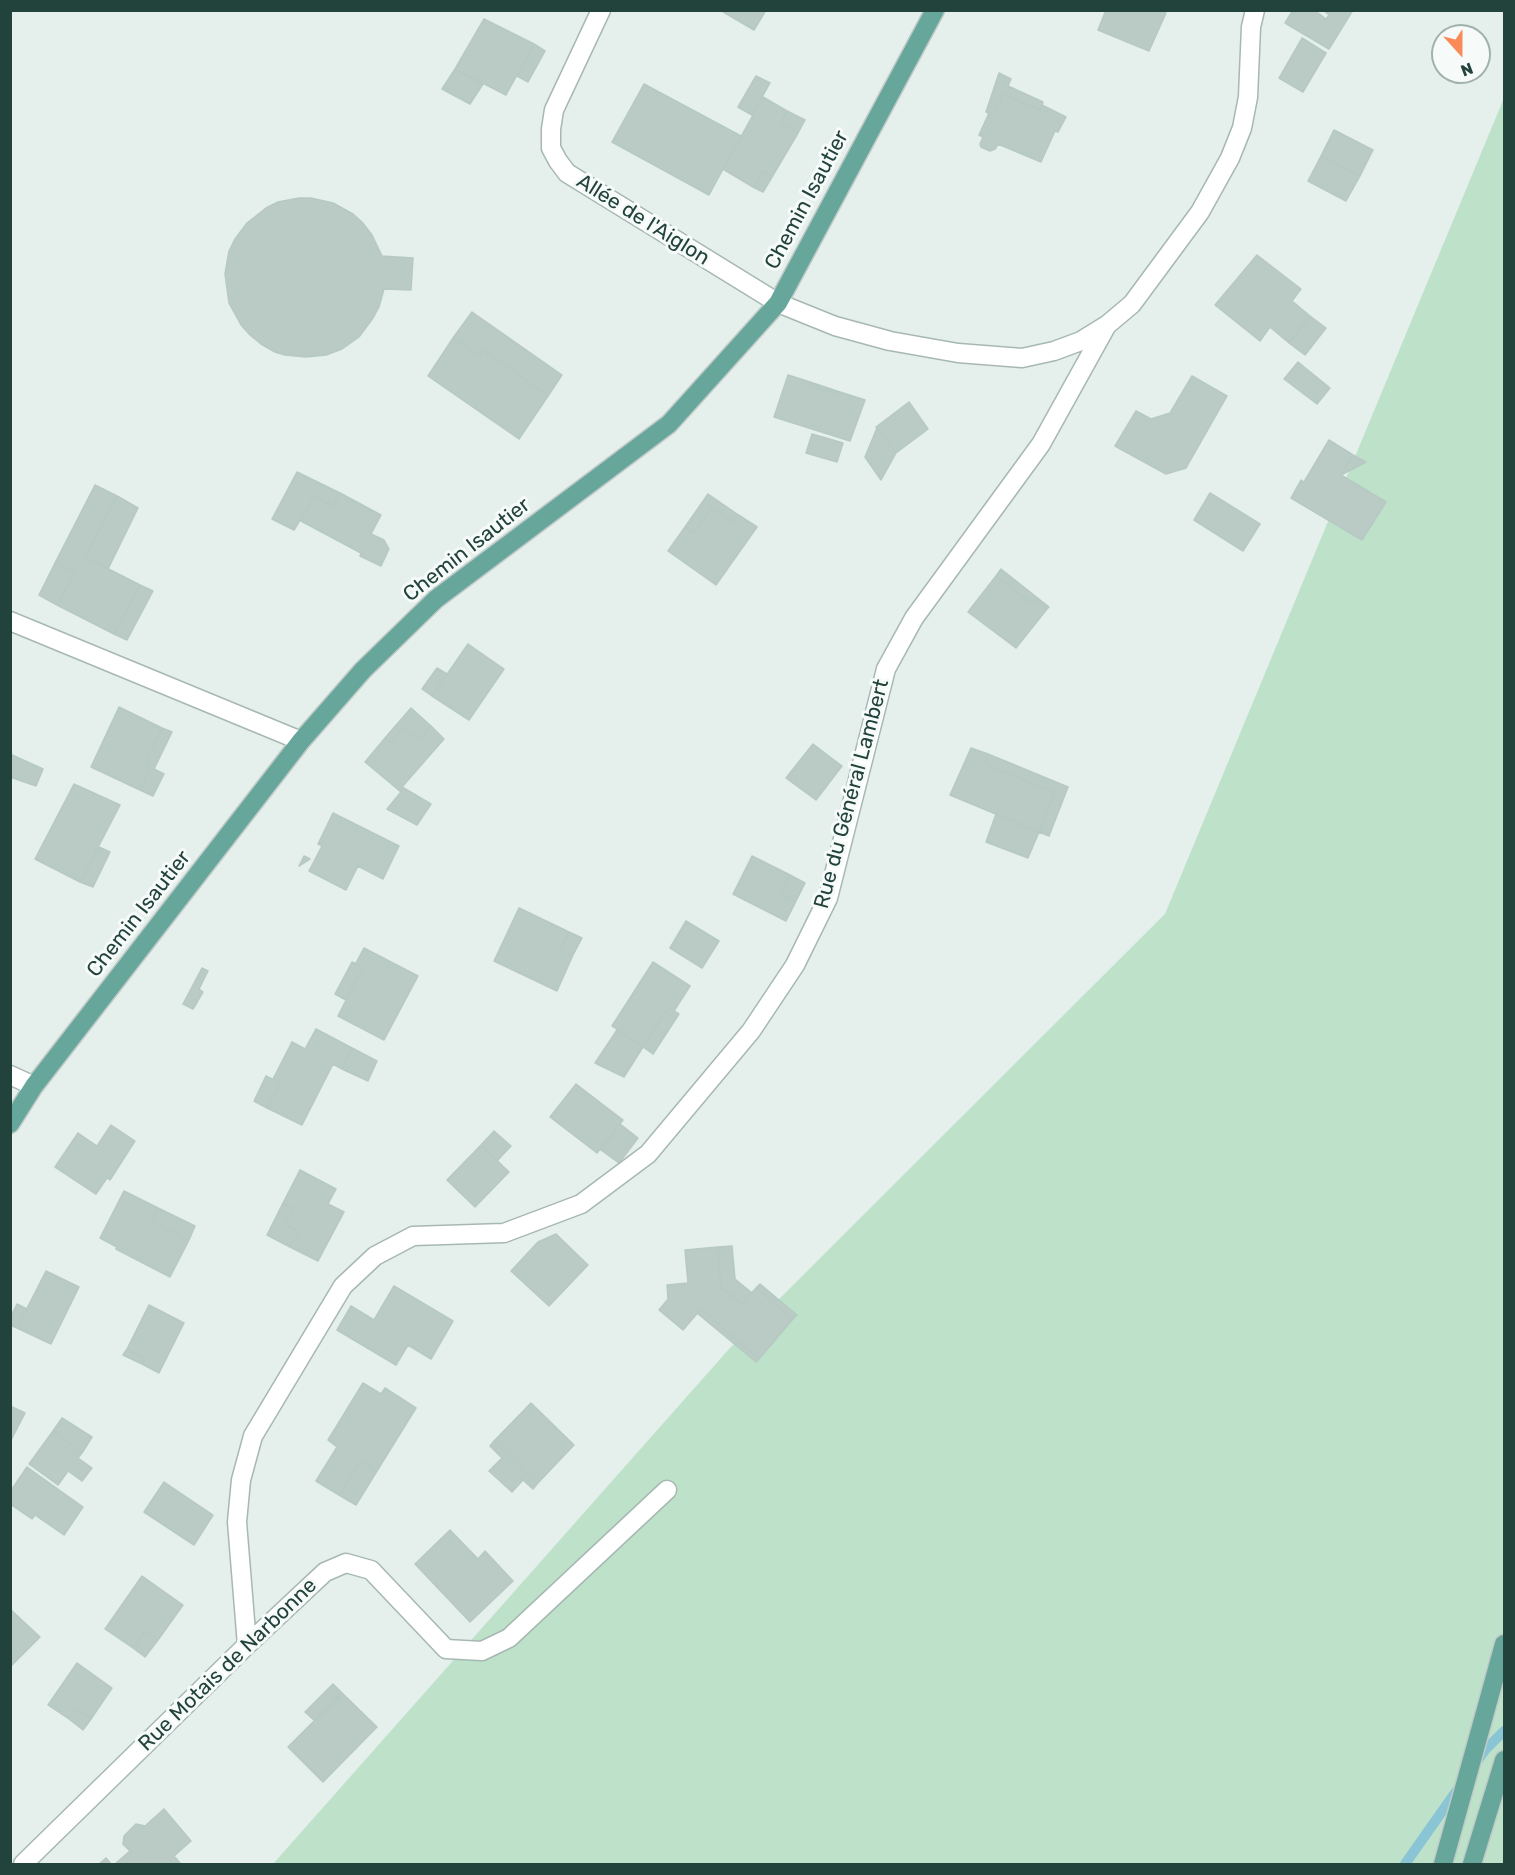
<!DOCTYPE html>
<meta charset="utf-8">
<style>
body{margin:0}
#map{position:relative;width:1515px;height:1875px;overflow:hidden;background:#e5efeb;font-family:Rubik,sans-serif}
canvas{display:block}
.frame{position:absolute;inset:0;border:12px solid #22423c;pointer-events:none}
.north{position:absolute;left:1431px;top:24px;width:60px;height:60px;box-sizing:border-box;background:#f6fbf9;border:2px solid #a1b1ad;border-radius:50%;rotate:159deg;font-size:16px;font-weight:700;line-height:24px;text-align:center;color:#22423c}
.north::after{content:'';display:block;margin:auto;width:21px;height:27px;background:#fa8b58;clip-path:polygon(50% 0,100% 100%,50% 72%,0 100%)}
</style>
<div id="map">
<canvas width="1515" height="1875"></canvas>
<div class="frame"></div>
<div class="north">N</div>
</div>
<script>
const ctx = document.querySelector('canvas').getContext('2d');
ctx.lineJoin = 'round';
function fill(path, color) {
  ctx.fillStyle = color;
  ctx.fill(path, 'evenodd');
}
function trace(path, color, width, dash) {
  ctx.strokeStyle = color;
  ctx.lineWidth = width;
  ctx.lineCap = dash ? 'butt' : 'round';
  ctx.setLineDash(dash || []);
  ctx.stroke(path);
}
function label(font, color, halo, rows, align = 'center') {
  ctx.font = font + ' Rubik,sans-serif';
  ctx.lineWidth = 6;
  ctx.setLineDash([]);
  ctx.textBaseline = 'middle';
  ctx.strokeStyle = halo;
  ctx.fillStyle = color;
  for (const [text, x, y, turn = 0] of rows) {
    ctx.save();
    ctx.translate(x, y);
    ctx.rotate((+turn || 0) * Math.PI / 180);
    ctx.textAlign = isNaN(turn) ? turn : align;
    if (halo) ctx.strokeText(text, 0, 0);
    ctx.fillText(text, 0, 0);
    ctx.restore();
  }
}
fill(new Path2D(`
 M1504 98V1864H273L729 1349 1165 914Z`), '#bde1c9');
trace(new Path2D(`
 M1475 1764 1485 1750 1504 1731
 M1405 1864 1460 1786`), '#8ac5d6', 10);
const building = new Path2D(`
 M720 10H766L754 30Z
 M1106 10H1160L1166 13 1149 51 1098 30Z
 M1293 10H1314L1326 19 1329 15 1323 10H1353L1329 49 1285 23Z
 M484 19 534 44 506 95 455 69Z
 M1302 38 1326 53 1303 92 1279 78Z
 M534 44 545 51 528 82 517 76Z
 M455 69 483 84 470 104 442 89Z
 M999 73 1011 79 1008 86 1043 102 1040 110 1003 94 994 115 986 112Z
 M756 76 770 83 752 115 738 107Z
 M644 84 741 136 709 195 612 142Z
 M1003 94 1040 110 1042 105 1066 117 1058 132 1055 131 1041 162 998 144 995 149 990 151 981 147 980 144 983 137 979 135 989 113 994 115Z
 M763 97 787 111 781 123 798 133 772 177 763 171 753 187 723 169Z
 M787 111 805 120 798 133 781 123Z
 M1334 130 1373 150 1360 176 1321 156Z
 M1321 156 1360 176 1346 201 1308 181Z
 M763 171 772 177 763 192 753 187Z
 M299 198H311L333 203 353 214 362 222 372 235 382 256 413 258 411 290 384 289 379 307 373 318 359 337 342 349 326 355 306 357 285 355 275 352 261 344 250 335 241 325 229 303 225 274 229 251 235 239 247 223 266 208 278 202Z
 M1257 255 1301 289 1292 301 1310 316 1289 343 1270 327 1260 341 1215 305Z
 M472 312 562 375 548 396 484 350 480 356 453 338Z
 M1310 316 1326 328 1305 355 1289 343Z
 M453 338 480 356 484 350 548 396 519 439 428 376Z
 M1298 362 1330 388 1317 404 1284 379Z
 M788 375 810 382 808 385 839 394 840 392 865 400 850 441 774 417Z
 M1192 376 1227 396 1186 468 1166 474 1115 446 1136 411 1151 419 1170 413Z
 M810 382 840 392 839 394 808 385Z
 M909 402 928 429 896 453 876 427Z
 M877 428 896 453 881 480 865 457Z
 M812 434 843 443 837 462 806 453Z
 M1329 440 1353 455 1341 475 1386 502 1362 540 1291 498 1301 480 1304 482Z
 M1353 455 1366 462 1341 475Z
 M297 472 340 493 333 506 314 496 301 521 300 520 294 530 272 519Z
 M95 485 117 496 85 557 140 585 114 634 57 605 75 573 55 563Z
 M340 493 381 515 371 534 384 540 389 549 381 566 360 556 361 553 301 521 314 496 333 506Z
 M1210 493 1260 524 1243 551 1194 520Z
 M708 494 737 514 732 522 711 508 694 533 685 527Z
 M117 496 138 508 108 569 85 557Z
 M711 508 732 522 737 514 757 527 716 585 668 551 685 527 694 533Z
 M55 563 75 573 57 605 39 595Z
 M1001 569 1049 607 1047 609 1034 600 1032 604 996 576Z
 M996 576 1032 604 1034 600 1047 609 1016 648 968 612Z
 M140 585 153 591 127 640 114 634Z
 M468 644 504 669 469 720 432 696Z
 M437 668 447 674 432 696 422 689Z
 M119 707 162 728 145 765 150 767 140 790 91 767Z
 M411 708 431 726 419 740 403 727 391 743 385 738Z
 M431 726 444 739 402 787 431 804 417 825 387 809 401 792 365 762 385 738 391 743 403 727 419 740Z
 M162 728 172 732 154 769 164 774 153 796 140 790 150 767 145 765Z
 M813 744 842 766 816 800 786 778Z
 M971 748 988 754 984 764 1055 792 1039 832 950 795Z
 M10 754 43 769 36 786 10 777Z
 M988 754 1068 787 1049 836 1039 832 1055 792 984 764Z
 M74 784 120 805 80 882 35 859Z
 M333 813 399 846 383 879 358 866 346 890 309 871 322 846 318 844Z
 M996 814 1039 832 1028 858 986 842Z
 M99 847 110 852 93 887 80 882Z
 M304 856 310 859 299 866Z
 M752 856 790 875 781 894 796 901 786 921 733 894Z
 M790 875 805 883 796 901 781 894Z
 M519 908 569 932 560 950 573 955 557 991 494 961Z
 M686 921 719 941 702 968 670 948Z
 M569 932 582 938 573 955 560 950Z
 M364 948 418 976 384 1040 338 1016 363 967 356 963Z
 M352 962 363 967 346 1000 335 994Z
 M653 962 690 986 674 1011 669 1007 643 1047 612 1026Z
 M202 968 208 971 199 989 203 992 193 1009 183 1004Z
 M669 1007 679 1014 653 1054 643 1047Z
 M316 1029 352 1048 342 1069 333 1064 302 1125 267 1108 280 1083 273 1079 292 1042 305 1049Z
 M617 1030 643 1047 624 1077 595 1063Z
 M352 1048 377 1061 368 1081 342 1069Z
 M266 1076 280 1083 267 1108 254 1101Z
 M576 1084 623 1120 597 1153 550 1117Z
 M620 1124 638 1138 619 1163 601 1150Z
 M111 1125 135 1141 110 1180 107 1178 96 1194 55 1167 78 1133 97 1146Z
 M494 1131 511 1146 497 1161 481 1145Z
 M481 1145 509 1172 475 1207 447 1180Z
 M300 1170 336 1189 328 1204 344 1212 318 1261 290 1247 299 1232 285 1224 293 1209 283 1203Z
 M124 1191 158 1208 152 1221 189 1240 170 1277 116 1249 117 1247 100 1238Z
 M283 1203 293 1209 285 1224 299 1232 290 1247 267 1235Z
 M158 1208 195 1226 189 1240 152 1221Z
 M556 1234 588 1265 549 1306 511 1271 538 1242Z
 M732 1246 735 1279 752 1293 742 1304 721 1287 718 1247Z
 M718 1247 721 1287 742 1304 756 1288 793 1319 759 1359 701 1309 683 1330 659 1310 668 1299 667 1285 688 1283 685 1250Z
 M46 1271 79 1287 51 1344 17 1328Z
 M760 1284 797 1315 793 1319 756 1288Z
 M394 1286 453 1321 431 1359 408 1345 396 1365 337 1330 351 1306 374 1320Z
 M17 1304 27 1309 17 1328 10 1325V1318Z
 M149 1305 184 1323 159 1373 142 1364 145 1359 127 1349Z
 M701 1309 759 1359 756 1362 697 1313Z
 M127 1349 145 1359 142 1364 123 1355Z
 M363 1383 381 1394 385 1388 416 1408 377 1471 361 1461 339 1495 316 1481 337 1447 328 1440Z
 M531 1403 574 1445 537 1484 494 1441Z
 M10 1406 25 1413 10 1442Z
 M62 1418 92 1437 82 1453 53 1431Z
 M53 1431 82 1453 78 1458 92 1468 82 1481 68 1471 58 1485 29 1464Z
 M494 1441 537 1484 533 1489 523 1480 512 1492 489 1471 502 1458 490 1446Z
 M361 1461 377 1471 356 1505 339 1495Z
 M27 1467 83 1507 64 1535 35 1515 32 1519 10 1504V1492Z
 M164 1482 213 1515 194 1545 144 1512Z
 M450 1530 478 1559 485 1551 513 1581 470 1622 415 1564Z
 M142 1576 183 1605 158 1640 145 1631 133 1648 105 1629Z
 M10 1609 40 1637 19 1658 10 1650Z
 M145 1631 158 1640 145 1657 133 1648Z
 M10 1650 19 1658 10 1667Z
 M77 1663 112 1688 91 1719 76 1708 69 1719 48 1705Z
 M333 1684 342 1693 315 1721 305 1712Z
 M342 1693 377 1727 323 1782 288 1747Z
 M76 1708 91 1719 83 1730 69 1719Z
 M164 1809 191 1841 174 1856 180 1863 115 1864 130 1851 123 1844 124 1836 136 1824 145 1826Z
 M106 1858 111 1864H99Z`);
fill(building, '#bacac4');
trace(building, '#b6c9c3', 1.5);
const minor = new Path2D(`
 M601 10 554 110 551 129V148L558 161 567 173 778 303 835 326 890 341 958 353 1022 358 1054 351 1081 341 1107 325 1132 304 1200 212 1230 158 1242 128 1248 97 1251 27 1255 10
 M10 621 301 741
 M10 1075 34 1086
 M247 1645 237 1522 241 1480 253 1436 343 1286 375 1256 413 1236 504 1233 581 1204 648 1154 751 1031 795 965 828 898 886 669 914 618 1041 444 1107 325
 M23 1864 247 1645 325 1572 346 1563 371 1570 446 1649 482 1651 509 1638 667 1490`);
const major = new Path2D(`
 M10 1124 34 1086 301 741 363 670 436 599 669 424 778 303 935 10
 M1443 1864 1504 1644
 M1472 1864 1504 1760`);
trace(minor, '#a7b8b3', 21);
trace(major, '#c1cac8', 21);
trace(minor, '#fff', 18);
trace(major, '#67a79b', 18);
label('21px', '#22423c', '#f6fbf9', [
 ["Chemin Isautier",807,200,-62],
 ["Allée de l'Aiglon",643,220,32],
 ["Chemin Isautier",467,550,-38],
 ["Rue du Général Lambert",852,794,-75],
 ["Chemin Isautier",139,914,-52],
 ["Rue Motais de Narbonne",228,1665,-44]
]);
</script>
